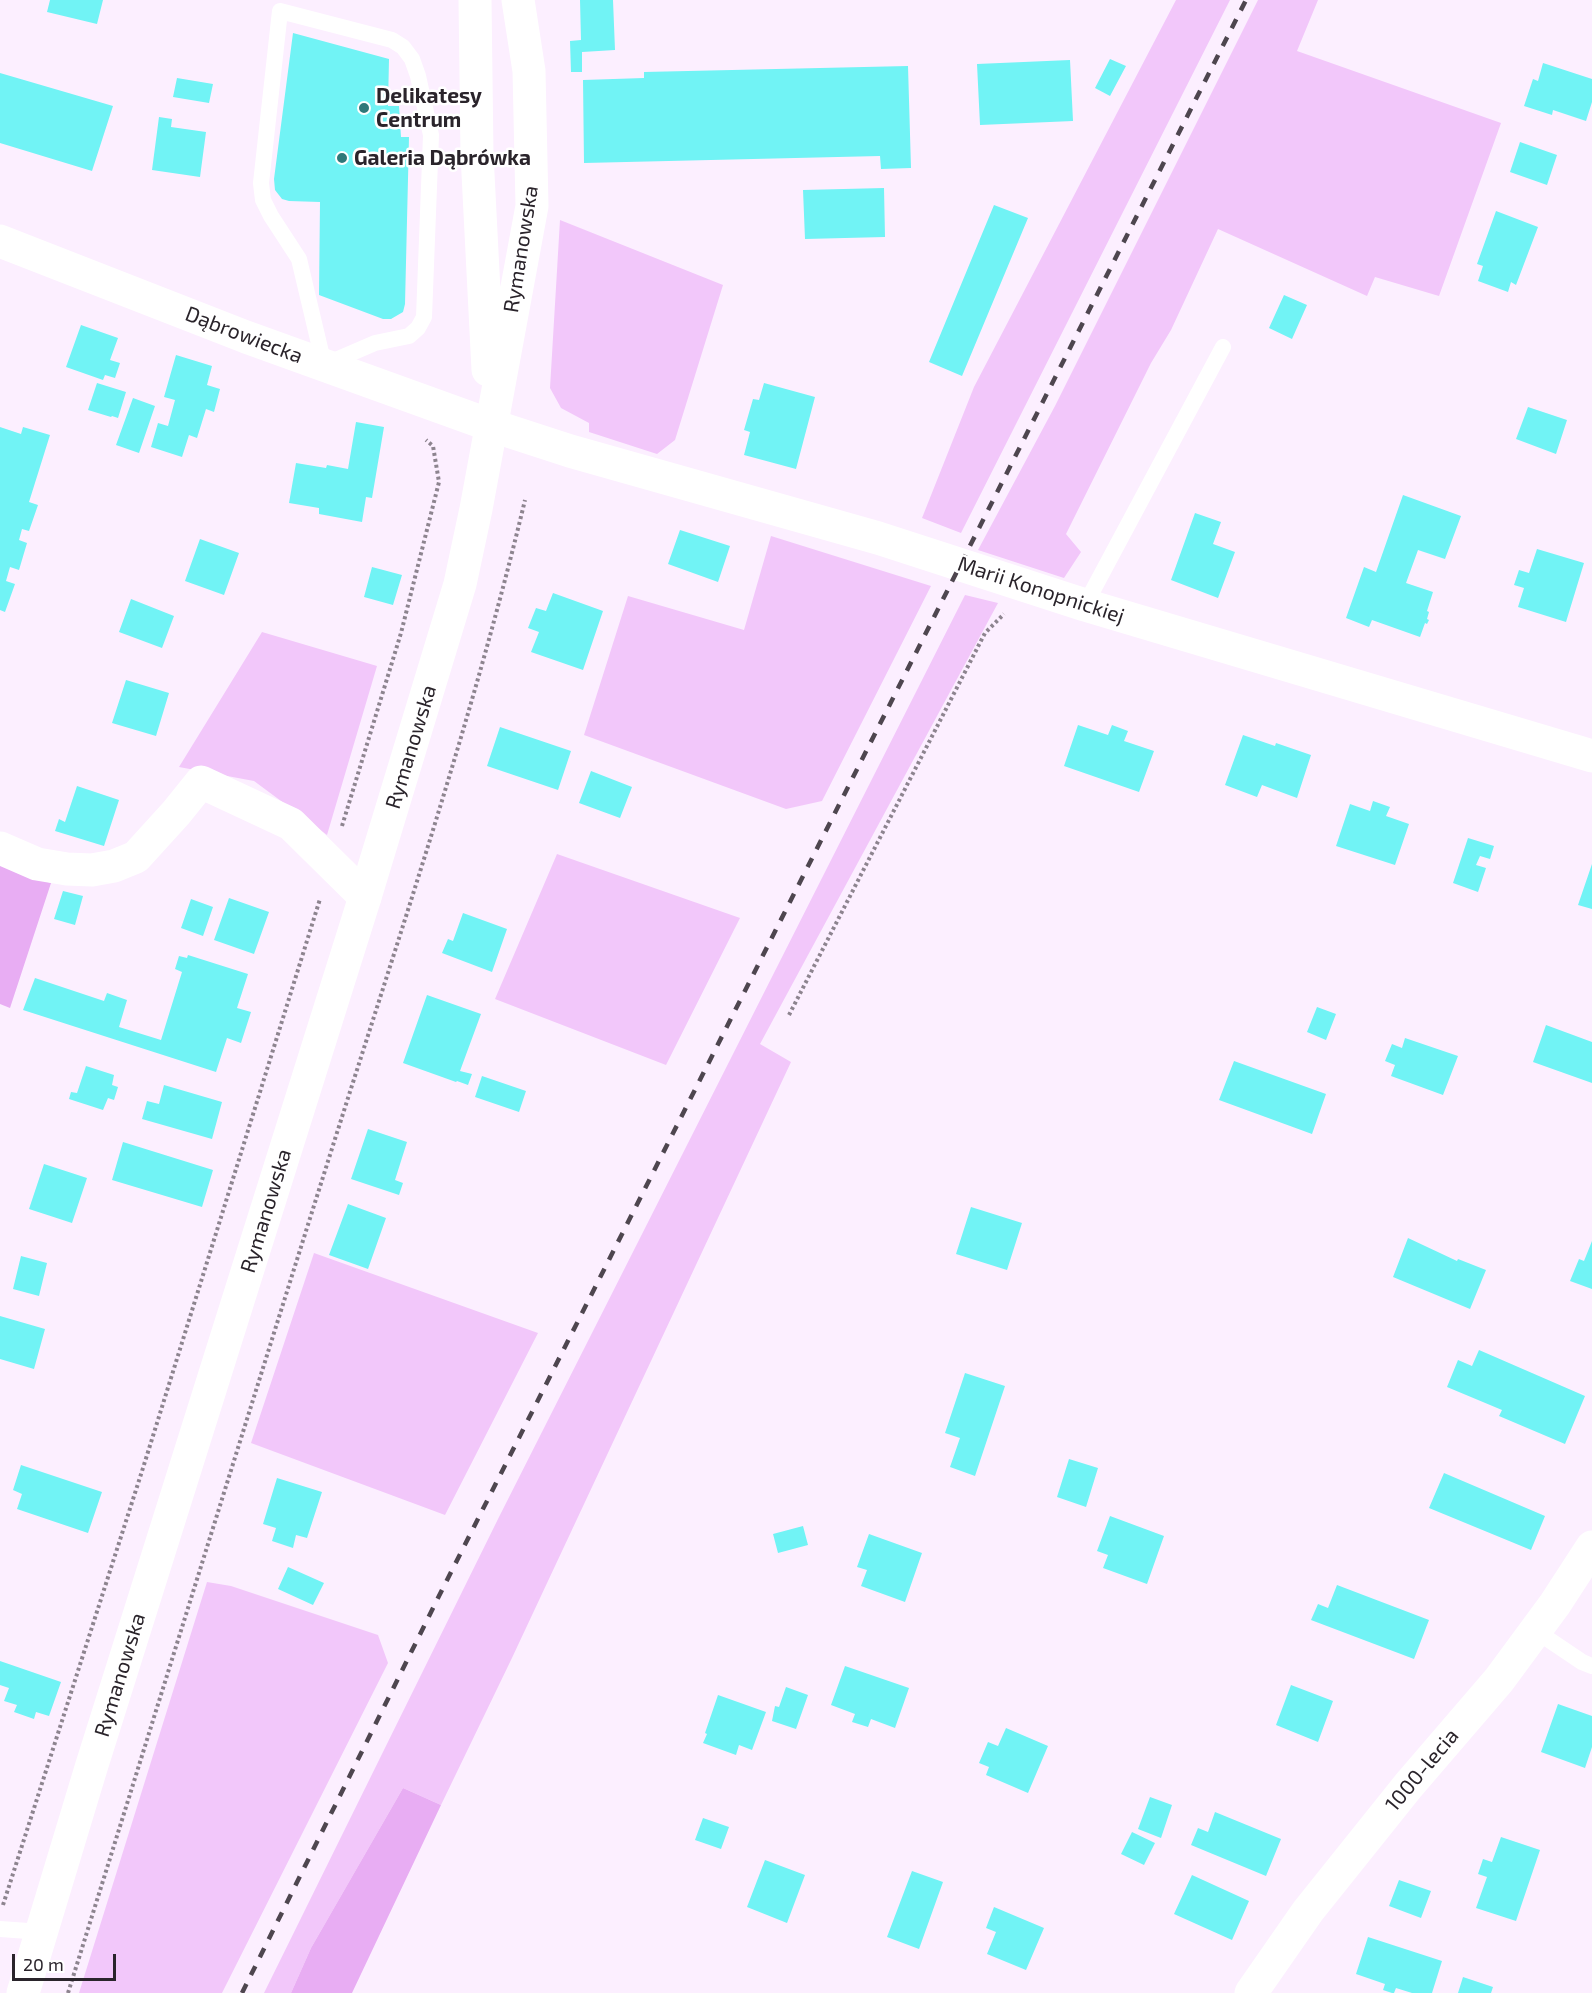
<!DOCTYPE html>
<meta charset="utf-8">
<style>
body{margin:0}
#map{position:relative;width:1592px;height:1993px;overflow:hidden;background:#fcefff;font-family:"Exo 2",sans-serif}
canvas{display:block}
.scale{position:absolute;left:12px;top:1954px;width:104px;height:27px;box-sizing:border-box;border:3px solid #2a242b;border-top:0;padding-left:8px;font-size:18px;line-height:21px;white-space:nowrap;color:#2a242b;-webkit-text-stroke:4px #fff;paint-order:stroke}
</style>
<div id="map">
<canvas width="1592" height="1993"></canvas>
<div class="scale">20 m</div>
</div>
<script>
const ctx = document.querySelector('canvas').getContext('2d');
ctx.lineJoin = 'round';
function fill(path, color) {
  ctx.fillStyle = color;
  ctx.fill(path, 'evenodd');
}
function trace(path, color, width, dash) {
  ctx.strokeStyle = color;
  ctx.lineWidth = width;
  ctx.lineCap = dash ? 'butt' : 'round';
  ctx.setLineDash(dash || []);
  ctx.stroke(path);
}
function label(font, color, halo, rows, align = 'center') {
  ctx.font = font + ' "Exo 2",sans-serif';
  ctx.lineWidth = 5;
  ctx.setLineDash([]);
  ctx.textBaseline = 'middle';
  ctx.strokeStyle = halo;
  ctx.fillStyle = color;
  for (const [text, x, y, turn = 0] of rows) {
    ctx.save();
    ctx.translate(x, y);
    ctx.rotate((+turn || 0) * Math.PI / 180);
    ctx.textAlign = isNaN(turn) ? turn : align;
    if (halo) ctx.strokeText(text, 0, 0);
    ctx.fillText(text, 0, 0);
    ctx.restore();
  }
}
fill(new Path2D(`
 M1176 0H1230L961 533 922 518 974 387Z
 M1258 0H1318L1297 51 1501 123 1439 296 1375 277 1367 296 1218 229 1171 330 1151 363 1066 534 1081 552 1064 578 978 550 1055 406Z
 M560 220 723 285 675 440 657 454 589 432V423L561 408 550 388Z
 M771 536 931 586 822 801 786 809 584 735 628 596 744 630Z
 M965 595 998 603 760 1044 791 1062 511 1660 441 1805 403 1788 311 1948 291 1993H264L499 1517Z
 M262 632 377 666 327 835 254 781 179 767Z
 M557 854 740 918 666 1065 495 999Z
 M314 1253 538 1333 445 1515 251 1443Z
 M207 1582 231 1586 378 1635 388 1663 222 1993H79Z`), '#f2c7fa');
fill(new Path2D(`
 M0 865 51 883 10 1008 0 1004Z
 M403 1788 441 1805 352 1993H291L311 1948Z`), '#e8adf3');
fill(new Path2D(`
 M50 0H103L97 24 47 12Z
 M580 0H613L615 50 582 52V72H571L570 41 581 40Z
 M293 33 389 59 388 106H399L401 137H409L405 304 403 312 391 319H383L319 295 320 202 289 201 282 199 275 190 274 179Z
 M1110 59 1126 66 1110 96 1095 88Z
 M1070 60 1073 121 980 125 977 64Z
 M1543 63 1592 79V102L1586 121 1553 110 1552 115 1524 106 1533 79 1538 81Z
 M908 66 911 168 881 169 880 156 584 163 583 80 644 78V72Z
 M0 73 113 106 92 171 0 143Z
 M177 78 213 84 209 103 173 97Z
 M159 117 172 119 171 127 206 132 200 177 152 170Z
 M1520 142 1557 155 1547 185 1510 172Z
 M884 188 885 237 805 239 803 190Z
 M994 205 1028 218 962 376 929 362Z
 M1496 211 1538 227 1516 285 1511 282 1508 292 1478 281 1483 266 1477 264Z
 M1284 295 1307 305 1292 339 1269 328Z
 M81 325 118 338 110 360 120 363 115 378 105 375 103 380 66 367Z
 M176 355 212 366 207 385 220 389 214 412 206 409 197 438 189 435 182 457 151 447 158 423 168 426 175 400 164 397Z
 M97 383 126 392 118 418 112 416 111 417 88 410Z
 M764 383 815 397 796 469 744 455 750 432 744 430 753 399 759 400Z
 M133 398 155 406 139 453 116 445Z
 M1528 407 1567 420 1556 454 1516 439Z
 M356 422 384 427 372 498 366 497 362 522 319 514V508L289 503 296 463 326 468 327 465 348 469Z
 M0 427 21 434 23 427 50 435 29 502 38 505 29 531 22 529 19 540 27 543 19 570 10 567 6 581 15 584 5 612 0 610Z
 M1403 495 1461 516 1445 559 1418 550 1406 583 1433 592 1427 611 1429 612 1427 619 1429 620 1427 624 1425 623 1420 637 1372 620 1369 627 1346 618 1364 567 1376 572Z
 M1195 513 1221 522 1213 544 1235 552 1218 598 1171 580Z
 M680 530 730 546 718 582 668 564Z
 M200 539 239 553 224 595 185 581Z
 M1537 549 1584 563 1566 622 1518 607 1524 588 1514 585 1519 570 1529 573Z
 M372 567 402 575 393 605 364 597Z
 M553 593 603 611 583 670 531 652 539 632 528 628 536 608 546 611Z
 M131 599 174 616 162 648 119 632Z
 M126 680 169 693 156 736 112 723Z
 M1078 725 1108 735 1112 725 1128 731 1124 741 1154 751 1139 792 1064 766Z
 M500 727 571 751 558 790 487 766Z
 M1243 735 1275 746 1276 743 1311 755 1297 798 1262 785 1257 797 1225 785Z
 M591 771 632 787 620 818 579 803Z
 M77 786 119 800 104 846 55 831 59 819 65 822Z
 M1373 801 1390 807 1386 816 1409 824 1395 865 1336 846 1350 804 1370 811Z
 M1468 838 1494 846 1490 859 1480 856 1476 865 1486 868 1478 892 1453 883Z
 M1592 864V909L1578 905Z
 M63 891 83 896 75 925 54 919Z
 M229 898 269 912 254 954 214 940Z
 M191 899 213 907 203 936 181 928Z
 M463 913 507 929 492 972 442 953 448 939 453 941Z
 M188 955 248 974 237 1008 251 1012 241 1043 227 1038 216 1072 23 1010 35 978 104 1001 107 993 127 1000 119 1027 161 1040 182 972 175 969 179 956 187 958Z
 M427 995 481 1014 460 1071 472 1074 468 1085 457 1081 456 1082 403 1063Z
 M1317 1007 1336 1014 1326 1040 1307 1032Z
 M1546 1025 1592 1042V1083L1533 1062Z
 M1405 1038 1458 1056 1443 1095 1391 1076 1395 1065 1385 1061 1392 1044 1402 1048Z
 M1234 1061 1326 1094 1312 1134 1219 1100Z
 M86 1066 114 1075 112 1085 118 1087 114 1100 108 1098 103 1110 69 1099 71 1092 77 1093Z
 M482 1076 526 1091 519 1112 475 1097Z
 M164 1085 222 1102 212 1139 142 1119 147 1101 159 1104Z
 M368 1129 407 1142 395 1180 403 1183 399 1195 351 1179Z
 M123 1142 213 1170 202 1207 112 1180Z
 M44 1164 87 1178 72 1223 29 1209Z
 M348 1204 386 1218 368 1269 329 1255Z
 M971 1207 1022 1223 1007 1270 956 1254Z
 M1408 1238 1457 1261 1458 1259 1486 1270 1470 1309 1393 1277Z
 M1592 1241V1289L1570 1281 1579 1259 1584 1261Z
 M21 1256 47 1263 39 1296 13 1289Z
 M0 1316 45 1329 34 1369 0 1359Z
 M1479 1350 1585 1396 1565 1444 1499 1416 1502 1410 1447 1387 1458 1360 1472 1366Z
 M965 1373 1005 1386 975 1476 950 1467 960 1438 945 1433Z
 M1069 1459 1098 1468 1086 1507 1057 1497Z
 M21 1465 102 1492 88 1533 17 1509 22 1494 13 1490Z
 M1444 1473 1545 1516 1531 1550 1429 1508Z
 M277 1478 322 1492 307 1538 296 1535 293 1548 272 1541 276 1528 263 1524Z
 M1110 1516 1164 1536 1147 1584 1103 1568 1108 1555 1097 1551Z
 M803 1526 808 1545 778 1553 773 1534Z
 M869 1534 922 1553 905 1602 861 1586 867 1570 857 1567Z
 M288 1567 324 1583 313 1605 278 1589Z
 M1337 1585 1429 1620 1414 1659 1311 1620 1318 1604 1328 1608Z
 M0 1661 61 1682 49 1716 36 1712 34 1719 14 1712 17 1705 4 1701 9 1688 0 1685Z
 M845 1666 909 1688 895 1728 871 1719 868 1727 852 1722 855 1714 831 1705Z
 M1291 1685 1333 1701 1318 1742 1276 1725Z
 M786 1687 808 1695 796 1729 772 1721 775 1706 779 1707Z
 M718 1695 766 1712 752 1750 739 1745 736 1755 703 1743 707 1734 705 1733Z
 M1558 1704 1592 1716V1747L1585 1768 1541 1752Z
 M1006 1728 1048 1746 1028 1793 986 1775 989 1767 979 1763 988 1742 998 1746Z
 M1150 1797 1172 1805 1161 1838 1138 1829Z
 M1215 1812 1281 1839 1266 1876 1191 1845 1198 1828 1208 1832Z
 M703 1818 729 1827 721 1849 695 1840Z
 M1132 1832 1155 1843 1144 1865 1121 1854Z
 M1501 1837 1540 1850 1516 1921 1476 1908 1487 1877 1478 1874 1483 1859 1492 1862Z
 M765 1860 805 1875 787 1923 747 1907Z
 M912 1871 943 1882 919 1949 887 1937Z
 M1192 1875 1249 1901 1232 1940 1174 1914Z
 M1399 1880 1431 1891 1421 1918 1389 1906Z
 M994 1907 1044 1928 1026 1970 987 1954 996 1932 986 1928Z
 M1368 1937 1442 1961 1432 1993H1412L1396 1988 1394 1993H1392L1383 1990 1385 1984 1356 1974Z
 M1463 1977 1493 1987 1491 1993H1458Z`), '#71f3f5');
trace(new Path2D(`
 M342 826 401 633 439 482 433 446 426 440
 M789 1015 985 633 1004 614
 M3 1905 143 1468 320 899
 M68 1993C157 1708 245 1424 335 1139 402 927 473 717 525 500`), '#8d848f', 4, [3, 3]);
trace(new Path2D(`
 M280 11 392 40 403 47 412 59 418 76 431 135 424 317 418 328 409 336 375 343 324 365 299 259 271 216 263 200 261 183Z
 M1085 605 1223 347
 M1536 1631 1582 1662 1592 1666
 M0 1929 42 1932`), '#fff', 16);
trace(new Path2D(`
 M0 241 246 337 490 425 570 451 878 538 1085 605 1592 756
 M0 848 37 864 67 869 92 870 114 866 136 857 176 813 201 782 291 824 365 897
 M1251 1993 1308 1911 1408 1786 1499 1680 1555 1604 1592 1547`), '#fff', 33);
trace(new Path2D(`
 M475 0 477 154 488 370
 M23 1993 91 1768 365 897 460 584 476 509 532 206 529 71 518 0`), '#fff', 33);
trace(new Path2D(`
 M242 1993 442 1590 1246 0`), '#4e464f', 4.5, [10, 10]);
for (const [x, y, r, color] of [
 [364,108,6,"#2e7879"],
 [342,158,6,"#2e7879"]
]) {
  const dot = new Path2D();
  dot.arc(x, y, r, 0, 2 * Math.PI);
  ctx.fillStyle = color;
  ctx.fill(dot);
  trace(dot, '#fff', 2);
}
label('bold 21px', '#2a242b', '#fff', [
 ["Delikatesy",376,96],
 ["Centrum",376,120],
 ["Galeria Dąbrówka",354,158]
], 'left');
label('21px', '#2a242b', '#fff', [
 ["Rymanowska",521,249,-81],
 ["Dąbrowiecka",244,335,21],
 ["Marii Konopnickiej",1041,590,18],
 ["Rymanowska",411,747,-73],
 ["Rymanowska",266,1211,-73],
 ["Rymanowska",120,1675,-73],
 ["1000-lecia",1422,1770,-50]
]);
</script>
